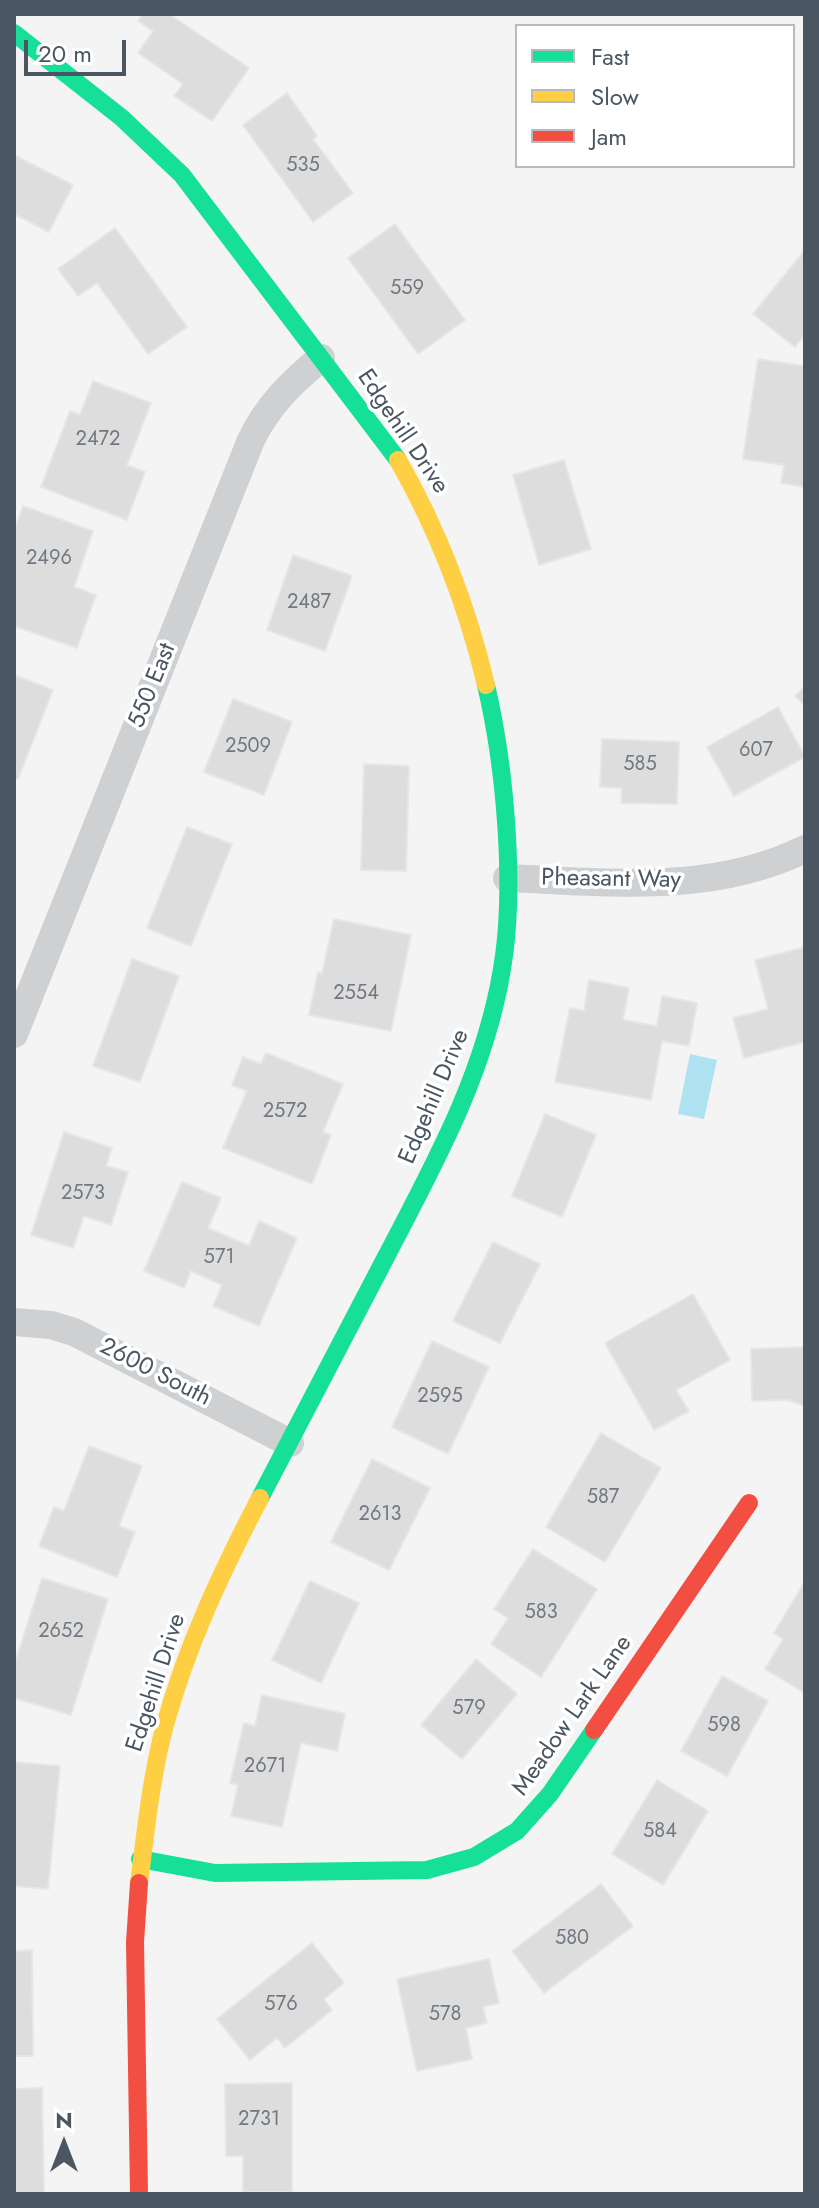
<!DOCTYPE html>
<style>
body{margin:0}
#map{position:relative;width:819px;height:2208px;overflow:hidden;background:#f4f4f4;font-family:Jost,sans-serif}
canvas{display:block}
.frame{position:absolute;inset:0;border:16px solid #4a5661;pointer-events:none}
.legend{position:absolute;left:515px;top:24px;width:280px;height:144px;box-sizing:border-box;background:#fff;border:2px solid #b7bbc0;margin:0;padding:10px 14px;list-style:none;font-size:24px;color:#4a5661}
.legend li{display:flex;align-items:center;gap:16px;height:40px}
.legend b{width:40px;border:2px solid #b7bbc0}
.north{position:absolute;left:24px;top:2104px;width:80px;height:80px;-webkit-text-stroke:6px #fff;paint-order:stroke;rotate:0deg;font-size:22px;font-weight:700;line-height:32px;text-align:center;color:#4a5661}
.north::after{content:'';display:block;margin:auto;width:28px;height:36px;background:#4a5661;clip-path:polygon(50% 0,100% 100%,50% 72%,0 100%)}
.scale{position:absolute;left:24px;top:40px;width:102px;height:36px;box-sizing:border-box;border:4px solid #4a5661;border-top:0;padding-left:10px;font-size:24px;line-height:28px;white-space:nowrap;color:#4a5661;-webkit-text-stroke:6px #fff;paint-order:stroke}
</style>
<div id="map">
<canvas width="819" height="2208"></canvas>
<div class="frame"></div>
<ul class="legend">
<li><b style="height:10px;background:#16e098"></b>Fast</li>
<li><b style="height:10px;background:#ffcf43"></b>Slow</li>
<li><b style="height:10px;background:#f24e42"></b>Jam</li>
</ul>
<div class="north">N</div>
<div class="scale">20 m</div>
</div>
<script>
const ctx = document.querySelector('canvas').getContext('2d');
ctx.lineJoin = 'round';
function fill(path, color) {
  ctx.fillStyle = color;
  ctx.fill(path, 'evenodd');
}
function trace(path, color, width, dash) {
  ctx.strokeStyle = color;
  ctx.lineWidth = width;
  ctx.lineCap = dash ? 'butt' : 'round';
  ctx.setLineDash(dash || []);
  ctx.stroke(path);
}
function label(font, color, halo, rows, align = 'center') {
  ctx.font = font + ' Jost,sans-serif';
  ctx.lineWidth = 7;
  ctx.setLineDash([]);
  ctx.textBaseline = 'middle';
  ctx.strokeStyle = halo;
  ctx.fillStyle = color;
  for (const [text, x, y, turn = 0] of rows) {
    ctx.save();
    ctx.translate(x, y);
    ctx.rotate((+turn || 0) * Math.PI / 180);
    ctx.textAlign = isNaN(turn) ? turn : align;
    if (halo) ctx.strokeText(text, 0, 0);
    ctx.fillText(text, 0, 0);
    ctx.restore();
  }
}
fill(new Path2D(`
 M690 1054 717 1060 704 1119 678 1114Z`), '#aee2f0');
const building = new Path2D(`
 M143 14H169L249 68 212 121 174 96 183 84 138 53 153 31 138 21Z
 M287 93 317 136 313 139 353 193 313 222 243 125Z
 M14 155 73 185 49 232 14 214Z
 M395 224 465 320 418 354 348 258Z
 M115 228 187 327 148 354 97 283 78 296 58 269Z
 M805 250V334L795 347 753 314Z
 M758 359 805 366V487L781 483 784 465 743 459Z
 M93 381 151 403 127 465 145 472 127 520 41 487 70 411 80 415Z
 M564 460 591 549 539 565 513 475Z
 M23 506 93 531 74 587 96 595 77 648 14 626V531Z
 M293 555 352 576 325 651 267 630Z
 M14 675 53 690 18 779 14 778Z
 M805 686V706L795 696Z
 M233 699 292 722 264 795 204 772Z
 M778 707 805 757 734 796 707 747Z
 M602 739 679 742 677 804 621 803 622 788 600 787Z
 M364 764 409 766 406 871 361 870Z
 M187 827 232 844 191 946 147 928Z
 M334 919 411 935 391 1031 309 1015 318 972 322 974Z
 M805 947V1042L744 1058 733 1018 768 1009 755 960Z
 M132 959 179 976 140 1082 93 1066Z
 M589 980 629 988 623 1020 657 1026 662 996 697 1003 689 1046 662 1041 651 1100 555 1082 570 1008 584 1011Z
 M266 1053 343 1084 323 1132 331 1135 312 1184 223 1148 247 1091 232 1085 243 1057 261 1064Z
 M545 1114 596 1135 562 1217 512 1196Z
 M64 1132 112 1148 106 1166 128 1172 111 1225 84 1216 73 1248 31 1235Z
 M182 1182 221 1198 208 1228 249 1246 259 1221 297 1238 259 1326 213 1306 222 1285 191 1271 184 1288 144 1271Z
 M493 1242 540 1264 500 1343 453 1321Z
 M693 1294 730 1360 676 1390 689 1411 654 1430 605 1343Z
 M432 1341 489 1367 448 1454 392 1427Z
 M805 1347V1406L788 1400 752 1401 751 1349Z
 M601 1433 661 1468 605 1562 546 1527Z
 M89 1446 142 1466 119 1526 135 1532 117 1577 39 1546 54 1507 64 1511Z
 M372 1459 430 1488 389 1570 331 1542Z
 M533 1549 597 1589 541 1677 491 1644 508 1618 494 1609Z
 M42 1578 108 1599 71 1715 14 1698V1666Z
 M310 1581 359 1603 321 1683 272 1660Z
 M805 1581V1693L765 1669 783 1639 774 1633Z
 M476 1659 517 1694 462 1759 421 1725Z
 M722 1676 768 1701 727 1776 681 1751Z
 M262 1695 345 1714 337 1751 301 1743 282 1827 231 1816 238 1785 230 1783 244 1723 255 1726Z
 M14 1762 60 1766 48 1889 14 1886Z
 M657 1780 708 1811 663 1885 612 1854Z
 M601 1884 633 1926 544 1993 512 1951Z
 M312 1943 344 1983 324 1999 332 2010 285 2048 277 2038 250 2060 217 2019Z
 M32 1950 33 2056H14V1951Z
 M489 1959 499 2003 483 2007 487 2023 466 2028 472 2059 417 2071 397 1979Z
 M292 2083V2192H243V2156H226L225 2084Z
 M42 2088 44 2194H14V2089Z`);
fill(building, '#ddddde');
trace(building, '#e5e6e7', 2);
trace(new Path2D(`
 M507 878C608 882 711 895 805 849
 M14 1034 251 440C268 405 291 383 321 358
 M14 1322 51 1325 74 1332 290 1443`), '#ced0d2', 28);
trace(new Path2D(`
 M14 33 122 118 182 175 398 460
 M260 1498C303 1417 345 1336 387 1255 435 1163 485 1073 502 969 516 887 505 766 486 685
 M140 1859 215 1873 427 1870 474 1857 517 1831 550 1794 594 1730`), '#16e098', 18);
trace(new Path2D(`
 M398 460C439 532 467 605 486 685
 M139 1883C146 1830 151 1777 165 1725 187 1645 222 1571 260 1498`), '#ffcf43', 18);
trace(new Path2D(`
 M594 1730 749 1503
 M139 1883 135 1942 139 2194`), '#f24e42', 18);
label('20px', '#707881', null, [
 ["535",303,166],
 ["559",407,289],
 ["2472",98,440],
 ["2496",49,559],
 ["2487",309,603],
 ["2509",248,747],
 ["607",756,751],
 ["585",640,765],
 ["2554",356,994],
 ["2572",285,1112],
 ["2573",83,1194],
 ["571",219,1258],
 ["2595",440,1397],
 ["587",603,1498],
 ["2613",380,1515],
 ["583",541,1613],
 ["2652",61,1632],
 ["579",469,1709],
 ["598",724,1726],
 ["2671",265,1767],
 ["584",660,1832],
 ["580",572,1939],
 ["576",281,2005],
 ["578",445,2015],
 ["2731",259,2120]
]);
label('24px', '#4a5661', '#fff', [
 ["Edgehill Drive",402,432,56],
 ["550 East",153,686,-68],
 ["Pheasant Way",611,880,1],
 ["Edgehill Drive",435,1097,-67],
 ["2600 South",155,1373,27],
 ["Edgehill Drive",157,1683,-72],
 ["Meadow Lark Lane",573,1716,-55]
]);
</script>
